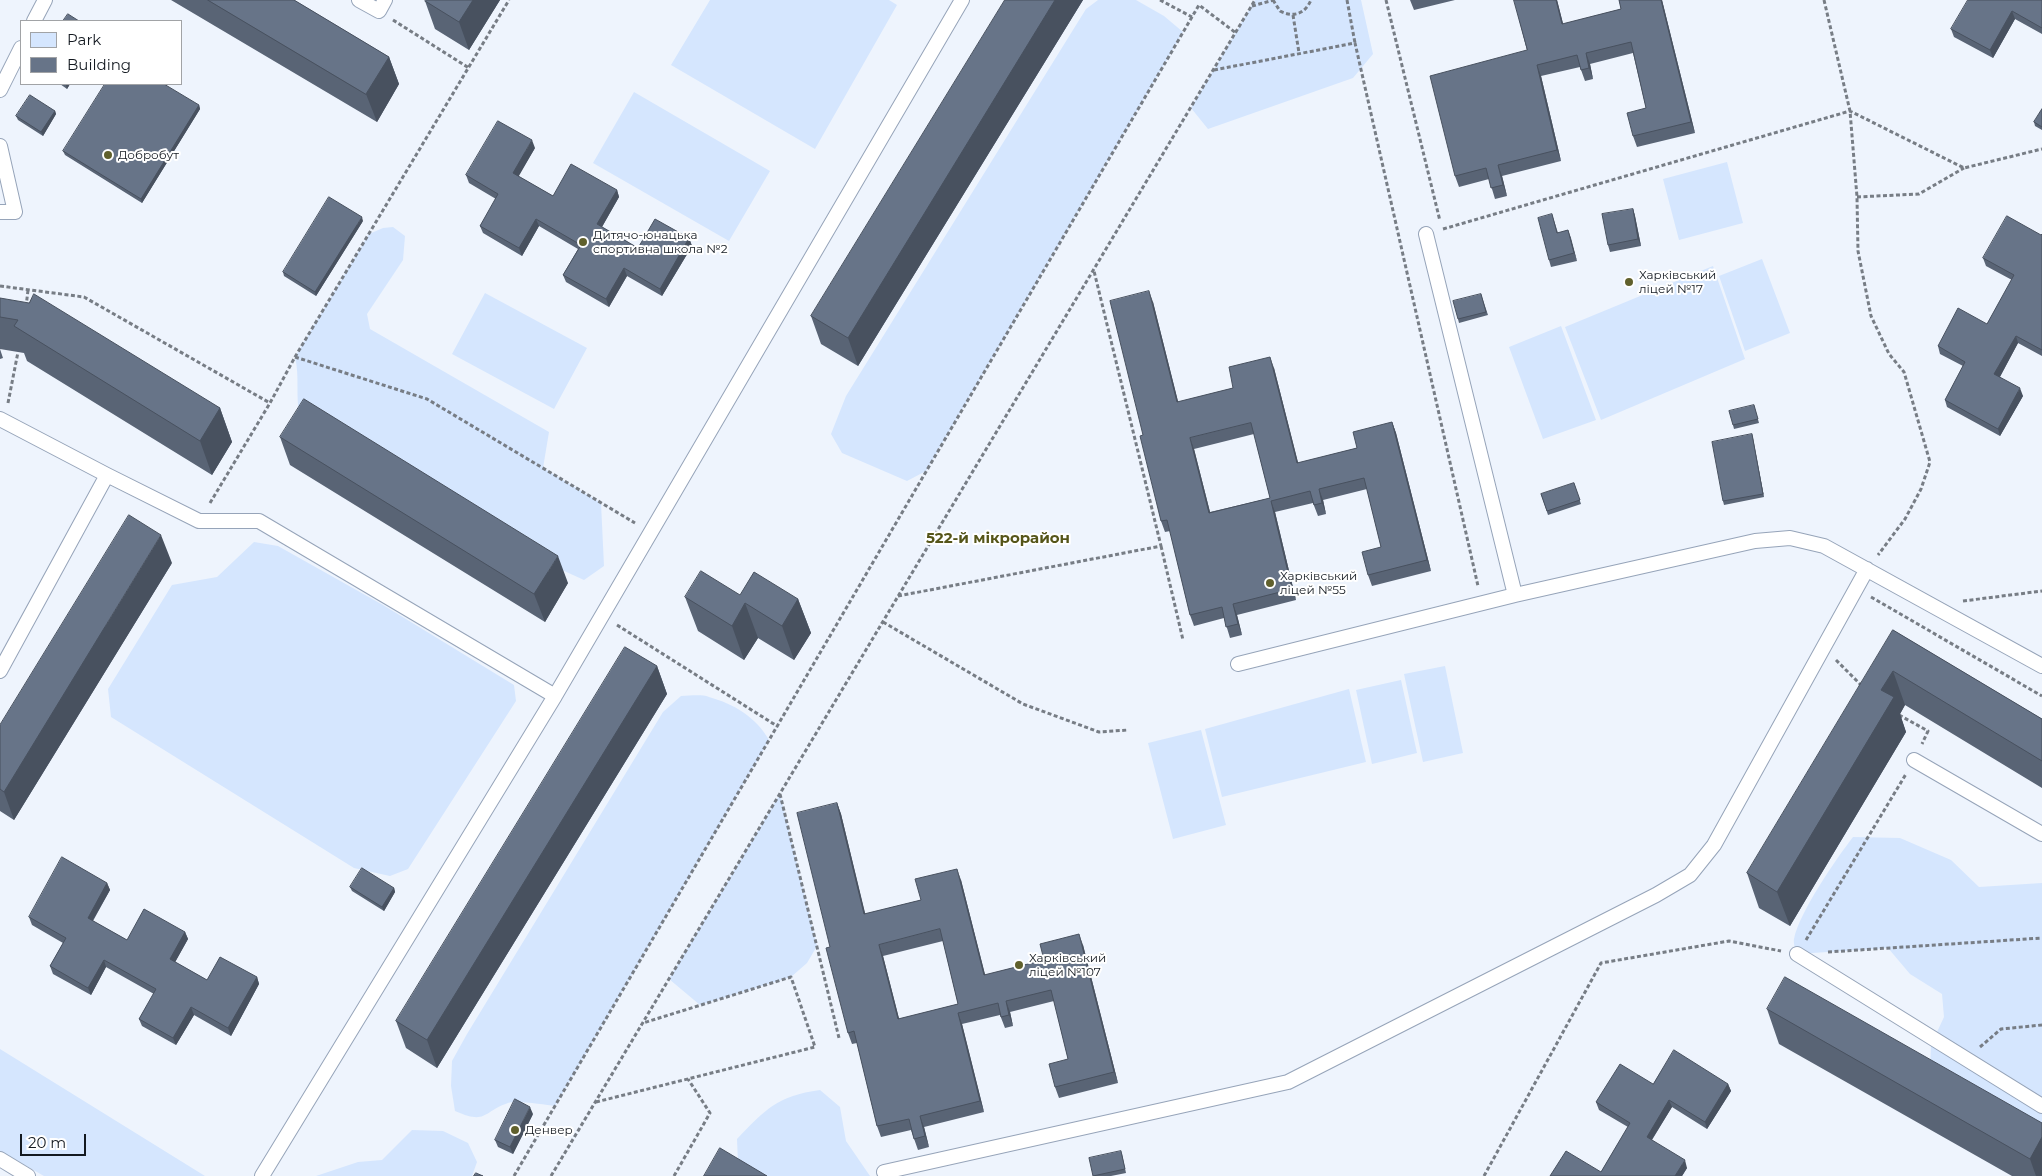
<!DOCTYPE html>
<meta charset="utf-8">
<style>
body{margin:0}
#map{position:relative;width:2042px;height:1176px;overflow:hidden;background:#eef4fd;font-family:Montserrat,sans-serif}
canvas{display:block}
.legend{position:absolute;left:20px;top:20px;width:162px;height:65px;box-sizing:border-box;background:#fff;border:1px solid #a1a3a6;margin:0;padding:6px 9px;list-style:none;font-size:15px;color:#131920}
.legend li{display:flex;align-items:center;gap:10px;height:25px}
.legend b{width:25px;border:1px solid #a1a3a6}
.scale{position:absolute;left:20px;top:1134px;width:66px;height:22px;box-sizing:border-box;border:2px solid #131920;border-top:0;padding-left:6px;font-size:15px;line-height:18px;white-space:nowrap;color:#131920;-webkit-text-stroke:4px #fff;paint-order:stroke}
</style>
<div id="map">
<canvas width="2042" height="1176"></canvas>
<ul class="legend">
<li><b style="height:14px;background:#d5e6fe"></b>Park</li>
<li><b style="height:14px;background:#677488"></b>Building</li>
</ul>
<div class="scale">20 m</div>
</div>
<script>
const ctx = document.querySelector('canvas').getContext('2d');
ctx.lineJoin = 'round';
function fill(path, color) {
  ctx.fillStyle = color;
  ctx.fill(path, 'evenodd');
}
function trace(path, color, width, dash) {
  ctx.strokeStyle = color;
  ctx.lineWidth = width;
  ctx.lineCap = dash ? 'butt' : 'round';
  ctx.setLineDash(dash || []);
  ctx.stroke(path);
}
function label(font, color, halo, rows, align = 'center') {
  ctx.font = font + ' Montserrat,sans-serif';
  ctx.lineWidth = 4;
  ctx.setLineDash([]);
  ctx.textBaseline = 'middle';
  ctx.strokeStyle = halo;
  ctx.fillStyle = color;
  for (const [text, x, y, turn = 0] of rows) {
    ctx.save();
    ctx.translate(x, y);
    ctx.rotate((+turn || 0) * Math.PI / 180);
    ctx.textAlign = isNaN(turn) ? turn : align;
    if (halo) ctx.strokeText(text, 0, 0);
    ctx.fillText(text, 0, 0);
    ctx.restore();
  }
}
fill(new Path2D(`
 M710 0H889L897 5 815 149 671 65Z
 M1098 0H1136L1164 16 1183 32 926 471 907 481 842 453 831 434 846 396 1086 9Z
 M1255 0H1361L1373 54 1353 78 1208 129 1191 108Z
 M634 92 770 171 729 241 593 163Z
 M1727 162 1743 223 1679 240 1663 179Z
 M393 227 405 236 403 260 367 314 370 329 549 432 543 468 601 503 604 566 584 580 562 570 300 417C295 397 300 377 295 357L369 234 383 228Z
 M1762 259 1790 333 1745 351 1719 276Z
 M1713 266 1745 359 1601 420 1565 327Z
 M485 293 587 348 554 409 452 354Z
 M1561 326 1596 420 1543 439 1509 347Z
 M254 542 278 546 383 605 514 685 516 701 408 869 390 876 354 868 111 717 108 689 172 585 217 577Z
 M1445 666 1463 753 1423 762 1404 674Z
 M1401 680 1417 753 1372 764 1356 690Z
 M1349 689 1366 762 1222 797 1205 729Z
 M681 696C690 696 701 694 709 697 734 704 756 717 769 740L555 1106C545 1105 517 1100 508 1103 482 1112 487 1125 455 1111L451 1086 452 1061 467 1034 663 712Z
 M1201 730 1226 825 1173 839 1148 743Z
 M780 794 817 946 807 963 791 977 700 1005 669 979Z
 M1853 837 1900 838 1951 860 1979 887 2042 883V1139L1930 1071 1931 1045 1944 1017 1942 994 1910 974 1888 948 1797 954C1796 950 1793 944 1794 939 1799 913 1836 859 1853 837Z
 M0 1049 205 1176H44L0 1151Z
 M820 1090 840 1107 846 1141 870 1176H753L738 1163 737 1139C766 1109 777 1096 820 1090Z
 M412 1130 443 1131 468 1143 477 1162 472 1176H316L358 1162 382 1160Z`), '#d5e6fe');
const lane = new Path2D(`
 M359 0 379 11 385 0
 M34 21 45 0
 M0 90 21 48
 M0 146 15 212H0
 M1426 234 1515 595
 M0 419 107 475 199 521H259L555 696 962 0
 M1238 664 1515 595 1755 541 1790 538 1824 546 2042 666
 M0 671 107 475
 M1914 760 2042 834
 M1797 954 2042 1106
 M0 1159 28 1176
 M884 1172 1288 1082 1656 895 1690 875 1714 845 1867 569
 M262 1176 555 696`);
trace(lane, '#96a4b9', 16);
trace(new Path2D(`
 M1160 0 1192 17
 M1273 0 1280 11C1293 18 1305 14 1311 0
 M1347 0 1355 43
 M1386 0 1440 221
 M1824 0 1850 111 1857 197 1858 251 1871 316 1889 354 1904 372 1930 462 1921 489 1905 519 1878 555
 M1252 6 1274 0
 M1293 15 1299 53
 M393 20 469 68
 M1214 70 1355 43 1478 586
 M1857 197 1919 194 1964 168
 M1443 229 1850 111 1964 168 2042 149
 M0 286 84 297 270 403 295 357 509 0
 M26 307 28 290
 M295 357 427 399 635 523
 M8 403 18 352
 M210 503 270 403
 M1161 546 1183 640
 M898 596 1161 546 1094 271
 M1871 597 2042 696
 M1963 601 2042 591
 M883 622 1023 704 1099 732 1128 730
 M617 625 777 726
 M1836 660 1862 686
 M1899 715 1928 731 1922 744
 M780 794 839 1038
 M1806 940 1906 774
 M1828 952 2042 938
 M1980 1047 2001 1029 2042 1025
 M596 1102 815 1047 791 977 643 1023
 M514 1176 1199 5 1236 33
 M551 1176 1255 0
 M674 1176 710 1113 688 1079
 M1484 1176 1601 963 1729 941 1781 951`), '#777d85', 3, [4, 2.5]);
trace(lane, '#fff', 14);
fill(new Path2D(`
 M171 0H294L389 57 399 84 377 122Z
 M426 0H500L469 50 435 29 425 1Z
 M1005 0H1083L858 366 821 344 811 316Z
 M1410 0H1455L1414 10Z
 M1514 0H1557L1563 24 1621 9 1619 0H1662L1695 133 1637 147 1633 136 1646 108 1633 53 1590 64 1593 79 1585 81 1580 67 1541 76 1561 161 1502 176 1507 196 1495 199 1489 179 1459 187 1455 176 1527 50Z
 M2042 0V34L2015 19 1993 58 1954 37 1951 29Z
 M60 84H70L67 89Z
 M199 105 200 109 142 203 65 155 63 151Z
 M2042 109V130L2035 126 2034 122Z
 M55 111 56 114 43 136 18 120 16 116Z
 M535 148 518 176 553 196 617 190 619 197 602 227 638 248 689 238 692 246 662 296 627 276 609 307 566 282 563 275 578 249 539 226 522 256 483 233 480 226 496 199 469 183 466 175Z
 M1633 209 1635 216 1641 246 1610 252 1608 245Z
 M1552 214 1558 233 1568 230 1577 261 1551 267 1549 260Z
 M363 221 316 296 284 276 283 272Z
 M2042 234V356L2018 343 2000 377 2023 396 2000 436 1947 407 1945 400 1963 366 1940 354 1938 346 1987 324 2012 280 1986 266 1983 258 2041 235Z
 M1481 294 1488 315 1459 323 1458 319Z
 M0 298 220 408 232 442 212 475 27 361 24 353 0 349 3 358 0 359Z
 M1153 302 1178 402 1233 388 1274 368 1298 463 1357 448 1392 422 1396 433 1431 571 1372 586 1368 575 1381 547 1367 489 1323 500 1326 514 1318 516 1313 503 1275 512 1296 600 1237 615 1242 635 1230 638 1224 618 1194 626 1190 615 1170 531 1165 532 1161 521 1143 435ZM1254 434 1270 498 1210 512 1194 449Z
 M1754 405 1759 423 1734 429 1733 425Z
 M1752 434 1764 497 1724 505 1723 501Z
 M280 437 568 583 545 622 290 465Z
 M1574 483 1581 504 1548 515 1541 494Z
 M172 563 14 820 0 811V725Z
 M740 595 798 599 811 633 794 660 758 638 744 660 698 631 685 597Z
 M1893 630 2042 719V788L1905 705 1900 714 1906 732 1790 926 1759 908 1747 873Z
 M657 666 667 694 437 1068 406 1048 396 1021Z
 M837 803 841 814 865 914 921 900 961 880 985 975 1044 960 1083 945 1118 1083 1059 1098 1055 1087 1068 1059 1054 1001 1010 1012 1013 1026 1005 1028 1000 1015 962 1024 984 1112 924 1127 929 1147 918 1150 911 1130 881 1137 877 1126 857 1043 852 1044 848 1033 830 947ZM943 941 958 1004 899 1019 883 956Z
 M107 883 110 890 93 921 127 940 185 932 188 939 175 962 207 980 257 977 259 984 231 1036 194 1015 176 1045 142 1026 139 1019 154 994 106 967 91 995 53 974 50 966 63 943 32 925 29 917Z
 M350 887 394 888 395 892 384 911 352 891Z
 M1767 1009 2042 1123V1176H2012L1779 1044Z
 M1728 1084 1731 1091 1707 1129 1672 1107 1652 1140 1687 1168 1682 1176H1550L1601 1172 1628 1127 1599 1110 1596 1102Z
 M533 1114 513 1154 498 1147 495 1140Z
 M1122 1154 1126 1173 1111 1176H1093Z`), '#596475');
fill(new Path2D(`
 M473 0H500L469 50 459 22Z
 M1055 0H1083L858 366 848 338Z
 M1556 0H1557L1566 35 1562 24Z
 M1661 0H1662L1695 133 1691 122Z
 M2012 11 2015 19 1993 58 1990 50Z
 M1586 53 1590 64 1593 79 1589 68Z
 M389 57 399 84 377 122 366 94Z
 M1537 65 1541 76 1561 161 1557 150Z
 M67 84H70L67 89 66 85Z
 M199 105 200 109 142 203 141 199Z
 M55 111 56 114 43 136 41 132Z
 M532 140 535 148 516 181 513 173Z
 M1498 165 1502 176 1507 196 1503 185Z
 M617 190 619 197 599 232 597 224Z
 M1633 209 1635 216 1641 246 1638 239Z
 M362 217 363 221 316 296 315 292Z
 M536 219 539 226 522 256 519 248Z
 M1568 230 1571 238 1577 261 1574 253Z
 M689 238 692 246 662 296 660 289Z
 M624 268 627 276 609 307 606 299Z
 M1149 291 1153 302 1181 413 1177 402Z
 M2016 336 2018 343 1997 382 1994 374Z
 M1270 357 1274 368 1301 474 1297 463Z
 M2020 388 2023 396 2000 436 1998 429Z
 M220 408 232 442 212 475 200 441Z
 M1392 422 1396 433 1431 571 1427 560Z
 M1752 434 1753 438 1764 497 1763 494Z
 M1190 438 1194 449 1213 524 1209 513Z
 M1319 489 1323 500 1326 514 1322 503Z
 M1271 501 1275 512 1296 600 1292 589Z
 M161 535 172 563 14 820 4 792Z
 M558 556 568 583 545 622 534 594Z
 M798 599 811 633 794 660 782 626Z
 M745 603 758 638 744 660 732 626Z
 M1233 604 1237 615 1242 635 1238 624Z
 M657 666 667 694 437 1068 427 1040Z
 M1893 671 1905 705 1900 714 1906 732 1790 926 1777 892 1881 690Z
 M837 803 841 814 868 925 864 914Z
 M957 869 961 880 988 986 984 975Z
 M107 883 110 890 90 925 88 918Z
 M394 888 395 892 384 911 382 907Z
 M185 932 188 939 173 966 170 959Z
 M1079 934 1083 945 1118 1083 1114 1072Z
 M879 945 883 956 902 1030 898 1019Z
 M104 960 106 967 91 995 88 988Z
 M257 977 259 984 231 1036 228 1028Z
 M1006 1001 1010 1012 1013 1026 1009 1015Z
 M191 1007 194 1015 176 1045 173 1038Z
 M958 1013 962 1024 984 1112 980 1101Z
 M1728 1084 1731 1091 1707 1129 1705 1122Z
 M1669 1100 1672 1107 1649 1144 1647 1137Z
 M530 1107 533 1114 513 1154 510 1147Z
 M920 1116 924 1127 929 1147 925 1136Z
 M2042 1137V1176H2036L2030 1159Z
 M1685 1160 1687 1168 1682 1176H1675Z`), '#48515f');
const building = new Path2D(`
 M208 0H294L389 57 366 94Z
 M426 0H473L459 22 425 1Z
 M1005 0H1055L848 338 811 316Z
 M1514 0H1556L1562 24 1621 9 1619 0H1661L1691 122 1633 136 1627 113 1646 108 1631 42 1586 53 1589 68 1581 70 1577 55 1537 65 1557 150 1498 165 1503 185 1491 188 1486 168 1455 176 1430 76 1527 50Z
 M1968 0H2042V28L2012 11 1990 50 1951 29Z
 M68 14 79 21H63Z
 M105 84H164L199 105 141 199 63 151Z
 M30 95 55 111 41 132 16 116Z
 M2042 109V127L2034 122Z
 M498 121 532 140 513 173 553 196 571 164 617 190 597 224 638 248 655 219 689 238 660 289 624 268 606 299 563 275 581 245 536 219 519 248 480 226 498 194 466 175Z
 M329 197 362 217 315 292 283 272Z
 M1633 209 1638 239 1608 245 1602 214Z
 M1552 214 1557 233 1568 230 1574 253 1549 260 1538 218Z
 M2007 216 2041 235 2042 234V350L2016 336 1994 374 2020 388 1998 429 1945 400 1965 362 1938 346 1958 308 1987 324 2014 275 1983 258Z
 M1149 291 1177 402 1233 388 1229 367 1270 357 1297 463 1357 448 1353 432 1392 422 1427 560 1368 575 1362 552 1381 547 1364 478 1319 489 1322 503 1314 505 1310 491 1271 501 1292 589 1233 604 1238 624 1226 627 1222 607 1190 615 1167 520 1161 521 1140 436 1143 435 1110 301ZM1251 423 1270 498 1209 513 1190 438Z
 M34 294 220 408 200 441 14 326 18 320 0 317V298L29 303Z
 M1481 294 1486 312 1458 319 1453 301Z
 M304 399 558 556 534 594 280 437Z
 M1754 405 1758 419 1733 425 1729 411Z
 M1752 434 1763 494 1723 501 1712 442Z
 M1574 483 1580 500 1547 511 1541 494Z
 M129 515 161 535 4 792 0 789V725Z
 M701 571 740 595 754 572 798 599 782 626 745 603 732 626 685 597Z
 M1893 630 2042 719V761L1893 671 1881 690 1894 697 1777 892 1747 873Z
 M625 647 657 666 427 1040 396 1021Z
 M837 803 864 914 921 900 915 879 957 869 984 975 1044 960 1040 944 1079 934 1114 1072 1055 1087 1049 1064 1068 1059 1051 990 1006 1001 1009 1015 1001 1017 998 1003 958 1013 980 1101 920 1116 925 1136 914 1139 909 1119 877 1126 854 1031 848 1033 826 948 830 947 797 813ZM940 929 958 1004 898 1019 879 945Z
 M62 857 107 883 88 918 127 940 144 909 185 932 170 959 207 980 220 957 257 977 228 1028 191 1007 173 1038 139 1019 156 989 104 960 88 988 50 966 66 938 29 917Z
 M362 868 394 888 382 907 350 887Z
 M1785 977 2042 1123V1137L2030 1159 1767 1009Z
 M1674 1050 1728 1084 1705 1122 1669 1100 1647 1137 1685 1160 1675 1176H1550L1566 1151 1601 1172 1630 1123 1596 1102 1620 1064 1653 1084Z
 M515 1099 530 1107 510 1147 495 1140Z
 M720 1148 767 1176H704Z
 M1121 1151 1125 1169 1093 1176 1089 1158Z
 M476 1173 483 1176H474Z`);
fill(building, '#677488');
trace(building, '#48515f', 1);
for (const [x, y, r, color] of [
 [108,155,5,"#60602c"],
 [583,242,5,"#60602c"],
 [1629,282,5,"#60602c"],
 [1270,583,5,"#60602c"],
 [1019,965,5,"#60602c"],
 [515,1130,5,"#60602c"]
]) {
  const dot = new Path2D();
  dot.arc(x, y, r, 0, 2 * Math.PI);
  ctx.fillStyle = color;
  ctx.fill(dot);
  trace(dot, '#fff', 2);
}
label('12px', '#131920', '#fff', [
 ["Добробут",118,155],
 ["Дитячо-юнацька",593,235],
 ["спортивна школа №2",593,249],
 ["Харківський",1639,275],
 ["ліцей №17",1639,289],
 ["Харківський",1280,576],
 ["ліцей №55",1280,590],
 ["Харківський",1029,958],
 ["ліцей №107",1029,972],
 ["Денвер",525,1130]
], 'left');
label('bold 15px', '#555519', '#fff', [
 ["522-й мікрорайон",998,539]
]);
</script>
